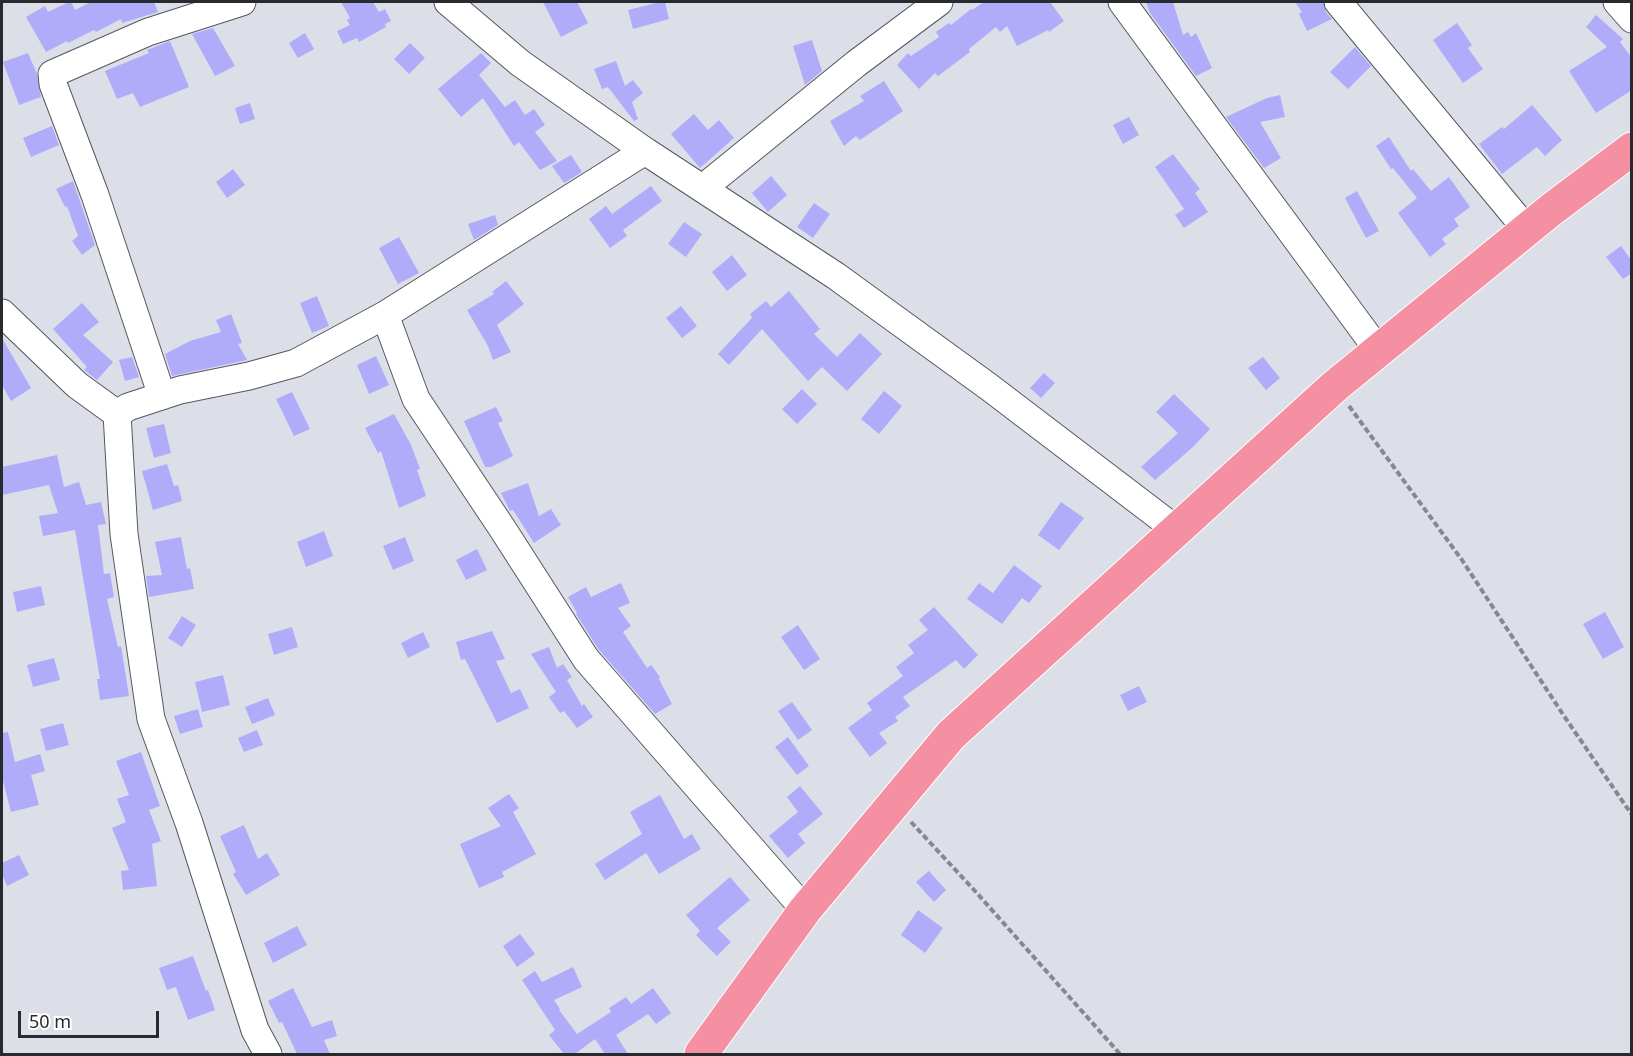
<!DOCTYPE html>
<style>
body{margin:0}
#map{position:relative;width:1633px;height:1056px;overflow:hidden;background:#dcdfe8;font-family:"Noto Sans",sans-serif}
canvas{display:block}
.frame{position:absolute;inset:0;border:3px solid #292a2e;pointer-events:none}
.scale{position:absolute;left:18px;top:1011px;width:141px;height:27px;box-sizing:border-box;border:3px solid #292a2e;border-top:0;padding-left:8px;font-size:18px;line-height:21px;white-space:nowrap;color:#292a2e;-webkit-text-stroke:4px #fff;paint-order:stroke}
</style>
<div id="map">
<canvas width="1633" height="1056"></canvas>
<div class="frame"></div>
<div class="scale">50 m</div>
</div>
<script>
const ctx = document.querySelector('canvas').getContext('2d');
ctx.lineJoin = 'round';
function fill(path, color) {
  ctx.fillStyle = color;
  ctx.fill(path, 'evenodd');
}
function trace(path, color, width, dash) {
  ctx.strokeStyle = color;
  ctx.lineWidth = width;
  ctx.lineCap = dash ? 'butt' : 'round';
  ctx.setLineDash(dash || []);
  ctx.stroke(path);
}
fill(new Path2D(`
 M69 2H71L75 10 91 2H154L158 12 122 23 121 19 96 32 94 30 68 43 67 41 46 52 26 17 45 6 48 12Z
 M341 2H373L379 12 385 9 391 21 385 24 386 27 359 42 357 38 343 44 337 31 350 25 347 20 350 18Z
 M543 2H577L588 23 561 37Z
 M660 2H665L669 19 633 29 628 10Z
 M984 2H1050L1064 21 1049 32 1048 30 1017 46 1007 26 1000 32 996 27 969 49 970 52 938 76 935 73 919 89 897 65 908 53 911 56 939 37 936 32 949 23 951 25 971 9 972 10Z
 M1146 2H1173L1183 35 1188 32 1191 37 1196 33 1212 68 1196 76 1150 13Z
 M1295 2H1323L1326 12 1332 19 1307 31 1299 14 1302 12Z
 M1596 15 1623 39 1620 42 1632 58V90L1596 113 1569 71 1607 47 1586 27Z
 M1457 23 1472 45 1468 48 1483 69 1463 83 1433 40Z
 M213 28 235 66 215 76 192 34Z
 M305 33 314 49 298 58 289 43Z
 M812 40 822 71 805 85 793 46Z
 M170 41 189 87 140 107 133 93 117 99 105 71 149 53 147 50Z
 M410 43 425 58 409 74 394 59Z
 M1355 47 1371 66 1348 89 1330 72Z
 M28 53 37 74 41 97 19 105 3 62Z
 M481 53 491 63 479 75 505 107 515 100 525 115 534 109 545 125 535 132 557 161 540 170 519 142 514 146 483 98 461 117 438 89Z
 M616 61 625 86 633 80 643 93 632 102 638 119 634 121 608 87 602 89 594 69Z
 M884 81 903 111 860 140 856 136 844 146 830 121 864 101 860 96Z
 M1280 95 1285 117 1260 122 1281 158 1264 168 1226 117 1267 98Z
 M250 103 255 119 240 124 235 108Z
 M1532 105 1562 140 1545 156 1537 147 1502 174 1479 144 1502 127 1504 129Z
 M694 114 708 130 719 120 734 138 700 168 671 134Z
 M1129 117 1139 135 1123 144 1113 125Z
 M52 126 59 145 31 157 23 138Z
 M1389 137 1411 171 1413 169 1431 191 1449 177 1470 207 1454 219 1459 226 1442 239 1446 244 1430 257 1398 213 1417 198 1393 168 1391 169 1376 146Z
 M1173 154 1200 189 1195 193 1208 212 1184 228 1175 215 1184 209 1155 167Z
 M571 155 582 172 564 183 552 166Z
 M233 169 245 185 227 198 216 182Z
 M771 176 787 195 768 212 752 193Z
 M73 181 95 245 82 255 72 241 78 236 67 206 65 207 56 189Z
 M651 186 662 201 623 230 627 236 610 248 589 219 606 206 612 214Z
 M1357 191 1379 231 1366 238 1345 198Z
 M814 203 830 214 813 238 797 227Z
 M495 215 498 225 474 240 468 224Z
 M684 222 702 234 686 257 668 244Z
 M399 237 419 273 398 284 379 248Z
 M1621 246 1632 261V273L1623 279 1606 257Z
 M732 255 747 275 727 291 712 272Z
 M506 281 524 304 497 325 511 352 493 360 488 346 467 310 494 294 492 292Z
 M789 291 820 329 814 334 837 357 860 333 882 354 847 391 822 367 808 381 762 329 729 365 718 354 752 318 750 314 766 301 771 307Z
 M317 296 329 326 312 333 300 303Z
 M82 303 99 322 83 335 113 362 97 380 84 370 87 367 53 329Z
 M681 306 697 326 682 338 666 318Z
 M231 314 242 343 238 344 247 360 172 376 165 354 190 341 221 332 216 320Z
 M2 338 31 388 11 401 2 385Z
 M376 356 389 385 369 394 357 365Z
 M132 357 139 377 125 381 119 360Z
 M1263 357 1280 378 1266 390 1248 368Z
 M1044 373 1055 383 1041 398 1030 388Z
 M802 389 817 404 797 424 782 409Z
 M884 391 902 406 879 434 861 419Z
 M292 392 310 429 294 436 276 399Z
 M1174 394 1210 429 1193 447 1155 480 1141 467 1178 433 1156 412Z
 M496 407 503 421 498 423 513 456 491 467H485L464 421Z
 M394 414 411 445 420 469 417 470 426 496 399 508 381 451 378 453 365 428Z
 M164 424 171 453 154 458 146 428Z
 M57 455 64 487 79 482 86 505 101 502 106 524 98 525 104 574 110 573 114 597 107 599 118 647 121 646 129 696 100 700 97 679H100L75 530 43 536 39 516 58 513 49 485 2 495V467Z
 M167 464 174 486 178 485 182 501 153 510 142 471Z
 M528 483 539 516 551 509 561 525 534 543 513 510 510 511 501 493Z
 M1061 502 1084 518 1059 550 1038 535Z
 M324 531 333 556 306 567 297 542Z
 M181 537 187 569 190 568 194 589 149 597 146 576 162 575 155 542Z
 M405 537 414 561 393 570 383 546Z
 M477 549 487 570 466 580 456 560Z
 M1014 565 1042 586 1029 603 1022 598 1002 624 967 599 979 583 993 593Z
 M621 583 630 603 618 608 631 626 623 632 647 668 651 665 660 677 659 679 672 704 655 714 599 650 576 614 577 613 568 597 586 587 591 597Z
 M41 586 45 605 17 612 13 592Z
 M934 607 978 655 964 669 956 660 903 697 910 706 895 717 898 721 879 733 887 743 870 757 848 728 872 710 867 703 903 676 896 667 914 653 908 645 928 630 919 620Z
 M1605 612 1624 647 1603 659 1583 624Z
 M182 616 196 625 182 647 168 638Z
 M798 625 820 659 804 670 781 637Z
 M292 627 298 647 274 655 268 634Z
 M492 631 505 659 496 661 511 693 520 689 529 708 497 723 465 659 461 660 456 642Z
 M423 632 430 647 408 658 401 643Z
 M549 647 557 668 563 664 572 677 567 680 582 706 584 704 593 717 577 728 564 711 560 713 549 697 556 692 531 654Z
 M54 658 60 680 33 687 27 665Z
 M223 675 230 705 202 712 195 682Z
 M1139 686 1147 702 1128 711 1120 695Z
 M268 698 275 715 252 724 245 707Z
 M792 702 812 730 798 740 778 711Z
 M198 709 203 727 180 734 174 716Z
 M63 723 69 745 46 751 40 729Z
 M257 730 263 745 244 752 238 738Z
 M8 732 15 762 40 754 45 771 31 775 39 805 11 812 2 777V733Z
 M788 737 809 766 797 775 775 747Z
 M141 752 160 806 149 810 161 841 152 844 157 886 123 890 121 871 129 870 112 828 126 822 117 799 129 795 116 761Z
 M800 786 823 814 798 834 805 843 788 858 769 836 798 812 787 797Z
 M509 794 519 808 513 812 536 854 502 872 504 877 479 888 460 844 501 826 488 808Z
 M660 795 684 839 692 834 701 849 659 874 646 853 605 880 595 864 642 834 630 812Z
 M244 825 258 859 267 853 280 875 246 895 233 874 236 872 220 836Z
 M19 855 29 875 7 886 2 874V863Z
 M929 871 946 890 934 902 916 882Z
 M730 877 750 900 717 928 731 942 717 956 696 935 700 931 686 915Z
 M918 910 943 928 925 953 901 935Z
 M297 926 307 945 273 963 264 943Z
 M520 934 535 954 517 967 503 946Z
 M193 956 206 991 208 990 215 1010 188 1020 176 987 167 990 159 968Z
 M573 967 582 987 554 1000 560 1009 559 1010 577 1034 611 1012 609 1008 626 997 631 1004 653 988 671 1013 656 1024 648 1014 616 1035 628 1054H605L595 1039 575 1054H564L549 1035 555 1030 522 980 535 971 542 982Z
 M293 988 312 1027 332 1020 337 1036 324 1040 330 1054H297L282 1022 279 1023 268 1001Z`), '#b0acfa');
const minor = new Path2D(`
 M448 2 520 63 645 151 836 276 989 387 1178 531
 M1122 2 1378 350
 M1338 2 1527 230
 M1617 2 1632 19
 M703 188 857 63 939 2
 M2 313 77 385 117 414 128 407 180 390 249 376 296 363 385 315 645 151
 M385 315 416 399 502 528 586 659 805 910
 M162 396 95 195 53 84 52 74 148 32 242 2
 M117 414 124 534 151 719 189 823 255 1030 268 1054`);
const highway = new Path2D(`
 M701 1054 805 910 951 735 1335 386 1552 209 1632 149`);
trace(minor, '#55575f', 29);
trace(highway, '#fff', 35);
trace(new Path2D(`
 M1349 406 1462 560 1564 716 1632 815
 M911 822 975 891 1120 1054`), '#86888f', 4, [6, 3]);
trace(minor, '#fff', 27);
trace(highway, '#f490a1', 33);
</script>
